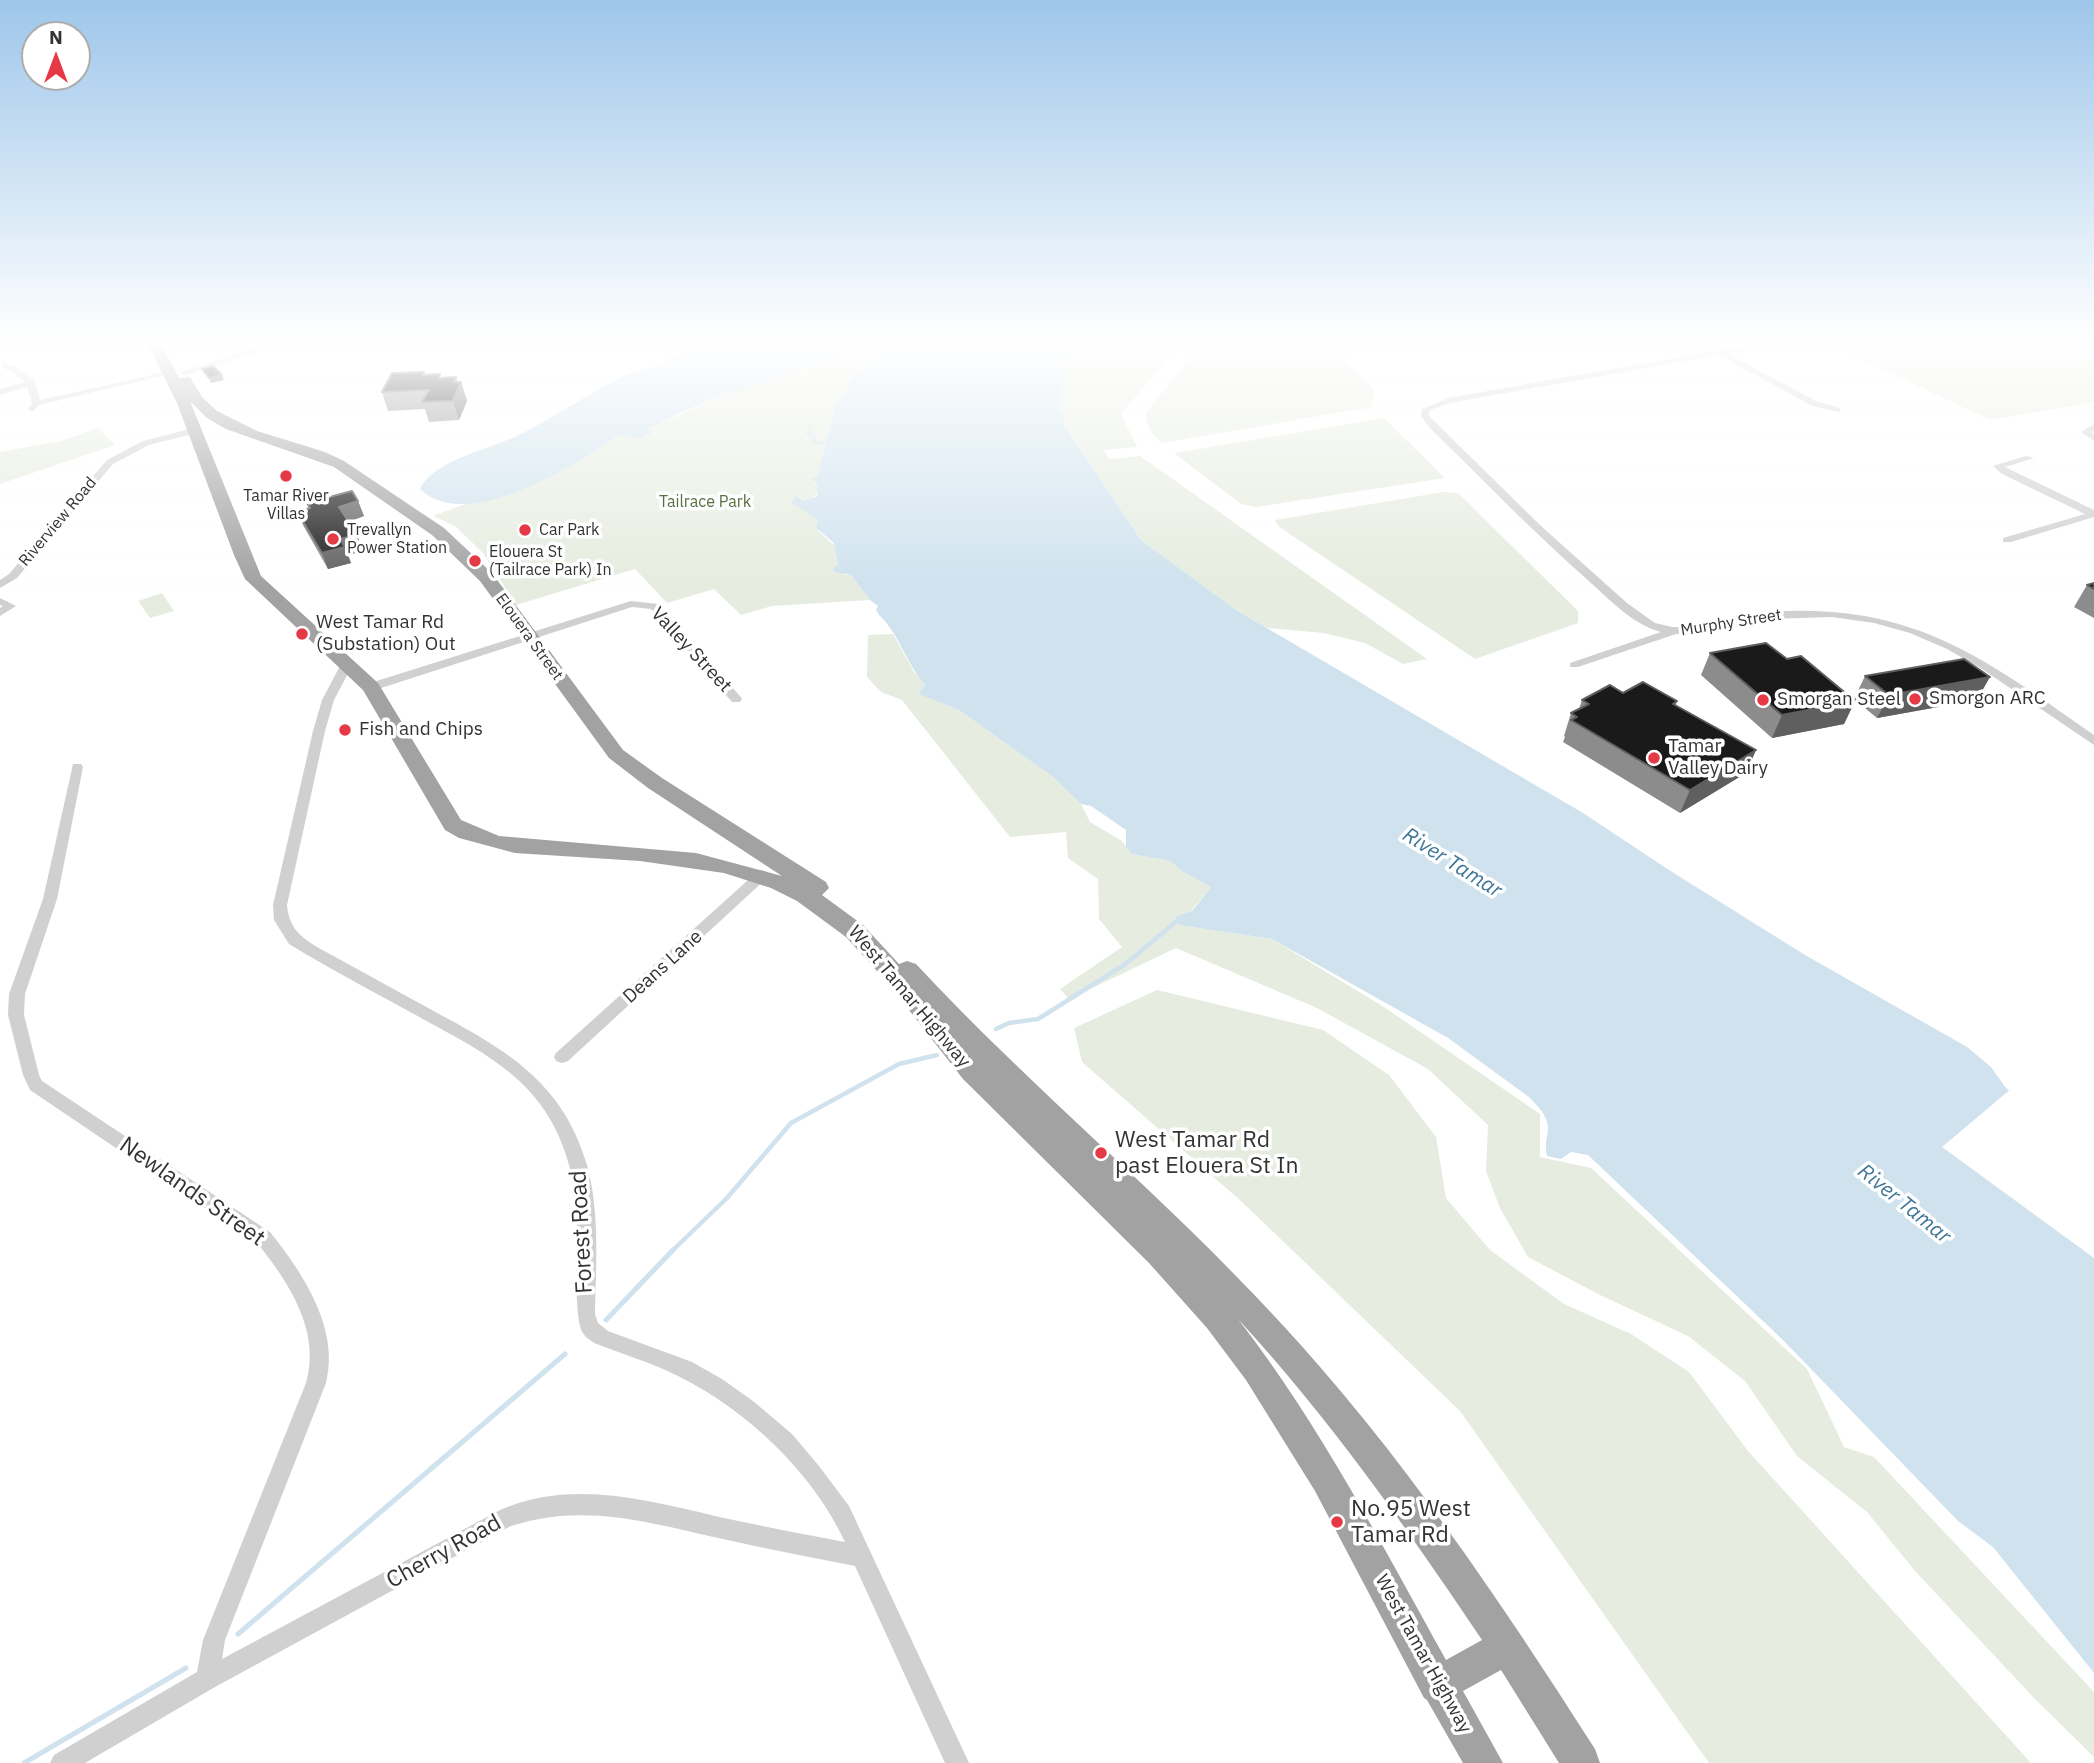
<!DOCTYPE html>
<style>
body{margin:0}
#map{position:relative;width:2094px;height:1763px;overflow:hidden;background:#fff;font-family:"IBM Plex Sans",sans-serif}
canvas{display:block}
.north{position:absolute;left:21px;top:21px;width:70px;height:70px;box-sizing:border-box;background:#fff;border:2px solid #adadad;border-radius:50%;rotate:0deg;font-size:19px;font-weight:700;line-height:28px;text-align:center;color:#333}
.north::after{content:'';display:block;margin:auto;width:24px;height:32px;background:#e63946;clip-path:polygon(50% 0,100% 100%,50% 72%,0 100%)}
</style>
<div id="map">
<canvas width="2094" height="1763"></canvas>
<div class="north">N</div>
</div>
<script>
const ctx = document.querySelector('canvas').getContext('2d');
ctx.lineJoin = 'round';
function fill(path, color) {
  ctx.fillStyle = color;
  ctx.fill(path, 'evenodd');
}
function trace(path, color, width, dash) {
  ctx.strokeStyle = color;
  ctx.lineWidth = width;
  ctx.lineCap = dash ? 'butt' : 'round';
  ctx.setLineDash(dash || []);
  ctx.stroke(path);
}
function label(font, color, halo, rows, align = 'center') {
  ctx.font = font + ' "IBM Plex Sans",sans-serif';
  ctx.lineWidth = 7;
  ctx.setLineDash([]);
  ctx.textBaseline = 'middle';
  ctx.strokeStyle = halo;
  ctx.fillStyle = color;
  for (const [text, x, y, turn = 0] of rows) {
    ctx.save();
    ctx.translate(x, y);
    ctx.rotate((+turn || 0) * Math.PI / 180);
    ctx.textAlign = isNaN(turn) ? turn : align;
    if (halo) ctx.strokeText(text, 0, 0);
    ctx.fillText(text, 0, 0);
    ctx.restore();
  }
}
fill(new Path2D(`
 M1089 340H1185L1121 414 1137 447 1104 450 1109 459 1140 456 1427 659 1403 664 1365 643 1324 633 1267 628 1236 610 1141 540 1064 425V412L1059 407 1066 363 1071 352 1090 343Z
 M1204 340H1327L1374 390 1372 407 1161 443 1149 429 1145 414Z
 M1903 340H2065L2094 363V402L1990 420 1846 352Z
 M870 344 882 348 853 378 849 383 851 389 835 405 818 477 812 481 818 485 819 491 810 501H805L799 496 810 514 818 520 817 530 835 546 838 566 845 575H851L870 600 772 606 741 615 714 589 667 603 635 569 516 605 483 553 455 526 433 516 466 504 499 498 546 479 619 435 651 432 648 427 680 415 723 394 744 389 752 383 784 376 845 355 863 356 867 350 865 347Z
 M1384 418 1445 478 1256 507 1241 504 1174 453Z
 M98 428 115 445 0 484V452L61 441Z
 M1443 492 1458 493 1578 611V623L1475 659 1278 526 1275 520Z
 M162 593 174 611 150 618 138 601Z
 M893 634 914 672 925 685 918 694 959 710 1053 777 1081 804 1090 822 1122 841 1132 854 1170 861 1182 871 1211 887 1179 925 1272 939 1384 1007 1540 1114V1157L1591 1168 1807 1369 1844 1447 1874 1457 2094 1692V1757L2034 1698 1915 1571 1867 1512 1797 1456 1745 1381 1688 1336 1600 1295 1528 1257 1500 1208 1486 1171 1488 1125 1428 1069 1317 1008 1176 948 1069 999 1060 989 1122 947 1099 919 1098 879 1068 858 1066 832 1010 837 902 700 881 692 867 677 868 635Z
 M1157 990 1323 1030 1389 1075 1436 1137 1446 1198 1490 1250 1564 1304 1631 1334 1689 1372 1748 1451 2031 1763H1709L1460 1411 1241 1201 1082 1062 1074 1028Z`), '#e6ecdf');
fill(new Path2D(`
 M700 340H1089L1091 343 1071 352 1066 363 1059 407 1064 412V425L1141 540 1236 610 1583 813 1669 870 1805 955 1967 1047 1991 1067 2006 1088 2094 1152V1673L1993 1547 1958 1521 1782 1339 1588 1155 1571 1152 1561 1159 1547 1156C1544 1141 1548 1138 1548 1127 1547 1115 1537 1105 1529 1097L1448 1038 1272 939 1179 925 1175 917 1192 911 1211 887 1182 871 1170 861 1132 854 1126 847V830L1091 806 1081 804 1053 777 959 710 918 694 925 685C907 665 898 632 879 615L876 610 878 606 870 600 851 575 834 572 833 568 838 565 834 543 816 528 818 520 792 503 795 496 805 501 817 496 818 485 811 479 818 476 835 405 850 389 849 383 853 378 881 350 880 346 867 345 864 349 867 351 863 356 845 355 773 379 752 383 745 389 723 394 648 428 652 433 638 439 619 435C576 464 468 535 420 489 432 461 492 448 519 435 551 419 582 398 614 381L629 373 655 367 701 345 703 343Z`), '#cfe2ee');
fill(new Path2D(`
 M2012 1088 2094 1147V1258L1942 1147Z`), '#fff');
trace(new Path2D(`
 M809 425 811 426 807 433 816 437 812 442 827 443`), '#cfe2ee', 2.5);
trace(new Path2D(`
 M996 1029 1009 1023 1038 1019 1124 965 1177 921
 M671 1252 727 1198 791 1123 899 1064 937 1055`), '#cfe2ee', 4.5);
trace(new Path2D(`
 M606 1320 673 1250
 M238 1634 565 1354
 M24 1763 186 1668`), '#cfe2ee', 5);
fill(new Path2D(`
 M281 340H294L185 375 178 373Z
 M1776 340H1795L1728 354 1818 402 1840 408V412L1812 406 1719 355 1450 403 1430 410 1429 416 1541 526 1627 603 1655 623 1672 627H1687C1720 624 1753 612 1786 611 1919 606 1991 663 2094 735V745L1982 669 1947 649 1910 633 1874 623 1832 617 1770 619 1703 632 1676 634 1578 667H1570V663L1661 632C1634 625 1612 602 1591 583 1534 533 1482 479 1428 426L1421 416 1422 409 1448 398Z
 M1825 340H1835L1848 348 1841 350Z
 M2 363 14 366 35 381 40 400 170 371 174 373 39 405 32 412 28 409 32 403 27 387 0 395V389L25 382 14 373 2 367Z
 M2094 424V431L2091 432 2094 434V441L2081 432Z
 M193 428 197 431 196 433 149 445 113 464 17 578 0 588V580L9 574 107 460 143 441Z
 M2026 456 2034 458 2005 467 2094 510V517L2011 542H2003V538L2085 514 2002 474 1993 466Z
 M0 598 16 606 0 616V608L3 606 0 605Z
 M631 601 658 604 740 696 742 699 740 702H732L651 609 632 607 375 690 371 691 365 687 367 684Z
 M347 661 353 664 334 700 325 731 287 905C289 927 299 936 317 947 355 968 392 988 430 1009 502 1048 562 1079 587 1165 600 1213 596 1265 595 1314L598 1323 608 1331 692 1362 722 1379 753 1401 792 1434 819 1466 849 1506 969 1763H945L855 1566C811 1557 767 1549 723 1539 650 1523 586 1502 511 1526L215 1687 85 1763H50L54 1755 197 1672 203 1640 306 1383C321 1331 289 1283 258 1244L30 1090 23 1075 8 1015 9 994 43 899 73 764H81L83 767 57 899 25 994 24 1015 39 1075 42 1081 270 1232C303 1273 340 1329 326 1383L225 1640 222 1659 500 1510C572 1479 646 1500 719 1517 761 1526 803 1534 845 1542 813 1473 748 1411 680 1377 653 1363 622 1354 594 1343 590 1340 585 1337 583 1333 572 1316 579 1228 576 1201 572 1169 563 1138 545 1111 516 1067 468 1044 423 1019 378 994 333 971 289 944L274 920 273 905 313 731 322 700 341 664Z
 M762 870 767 872 769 875 767 878 568 1061 562 1063 556 1061 554 1057 556 1053 757 872Z`), '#d0d0d0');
fill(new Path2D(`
 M146 340H159L179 378 190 377 202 397 217 411 257 431 325 452 344 461 444 528 492 573 623 750 662 778 826 882 829 888 822 895 863 925 899 964 907 961 916 964C1031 1088 1163 1195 1278 1320 1400 1451 1499 1599 1595 1749L1600 1763H1559L1501 1670 1463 1691 1503 1763H1463L1427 1700 1424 1698 1315 1491 1246 1380 1207 1328 1149 1263 963 1079 887 982 846 937 797 901 771 888 724 873 640 861 515 853 459 838 445 830 363 690 245 579 234 555 177 403ZM190 401 207 418 226 429 334 467 432 535 480 581 609 758 648 788 782 876 696 853 499 836 461 820 378 683 261 576ZM1238 1319C1329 1418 1407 1528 1482 1640L1446 1660C1381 1543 1320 1425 1238 1319Z`), '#a2a2a2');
fill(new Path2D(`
 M425 374 457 382H461L467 401 459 420 429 422 425 409 388 411 382 392Z
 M358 501 364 516 348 522 363 551 348 555 351 563 328 569 304 527 297 512 309 508 307 503Z
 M2094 583V618L2074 607 2087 585Z
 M1710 653 1787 659 1855 701 1844 724 1772 738 1701 675Z
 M1865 676 1977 700 1877 718 1854 699Z
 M1623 693 1677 701 1676 705 1756 750 1746 773 1680 813 1563 742 1565 737 1564 736 1571 713 1579 709 1582 700Z`), '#8c8c8c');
fill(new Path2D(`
 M222 375 224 380 211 383 209 378Z
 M456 377 459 387 461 382 467 401 459 420 453 401 454 382Z
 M358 501 364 516 345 523 339 507Z
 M357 535 363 551 348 555 351 563 328 569 322 553 340 539Z
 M1990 677 1977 700 1877 718 1889 695Z
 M1855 701 1844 724 1772 738 1782 715Z
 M1756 750 1746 773 1680 813 1690 790Z`), '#5f5f5f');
const building = new Path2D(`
 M213 366 222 375 209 378 202 369Z
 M424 372 423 375 440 374 438 378 456 377 454 382H461L453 401 422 402 429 390 382 392 392 373Z
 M352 491 358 501 339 507 357 535 340 539 345 547 322 553 297 512 310 508 307 503Z
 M2094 583V589L2087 585Z
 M1766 643 1787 659 1801 656 1855 701 1782 715 1710 653Z
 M1964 659 1990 677 1889 695 1865 676Z
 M1643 682 1677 701 1673 704 1756 750 1690 790 1571 720 1577 717 1571 713 1589 704 1582 700 1610 685 1623 693Z`);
fill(building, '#1a1a1a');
trace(building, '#5f5f5f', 2);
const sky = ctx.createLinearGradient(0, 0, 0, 587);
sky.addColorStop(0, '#9ec6ea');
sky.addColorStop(0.58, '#fff');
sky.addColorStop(1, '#ffffff00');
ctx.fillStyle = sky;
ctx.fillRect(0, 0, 2094, 587);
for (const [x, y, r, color] of [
 [286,476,7,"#e63946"],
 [525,530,7,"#e63946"],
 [333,539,7,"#e63946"],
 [475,561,7,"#e63946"],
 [302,634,7,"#e63946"],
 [1915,699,7,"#e63946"],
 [1763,700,7,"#e63946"],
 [345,730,7,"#e63946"],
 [1654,758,7,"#e63946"],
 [1101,1153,7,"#e63946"],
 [1337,1522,7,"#e63946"]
]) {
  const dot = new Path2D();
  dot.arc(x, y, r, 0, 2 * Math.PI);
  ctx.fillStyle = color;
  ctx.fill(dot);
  trace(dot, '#fff', 2.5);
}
label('16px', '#333', '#fff', [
 ["Tamar River",286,496,"center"],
 ["Villas",286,514,"center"],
 ["Trevallyn",347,530],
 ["Power Station",347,548],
 ["Car Park",539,530],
 ["Elouera St",489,552],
 ["(Tailrace Park) In",489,570]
], 'left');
label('16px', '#56703f', '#fff', [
 ["Tailrace Park",705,502]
]);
label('16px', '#333', '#fff', [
 ["Riverview Road",58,522,-50],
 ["Murphy Street",1731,623,-9],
 ["Elouera Street",529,637,54]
]);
label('19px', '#333', '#fff', [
 ["West Tamar Rd",316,623],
 ["(Substation) Out",316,645],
 ["Smorgon ARC",1929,699],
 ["Smorgan Steel",1777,700],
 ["Fish and Chips",359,730],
 ["Tamar",1668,747],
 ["Valley Dairy",1668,769]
], 'left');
label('19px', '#333', '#fff', [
 ["Valley Street",691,650,47],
 ["Deans Lane",663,967,-42],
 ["West Tamar Highway",909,997,50],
 ["West Tamar Highway",1423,1654,61]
]);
label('italic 21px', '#3f7597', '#fff', [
 ["River Tamar",1452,863,32],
 ["River Tamar",1904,1204,39]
]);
label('23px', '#333', '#fff', [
 ["West Tamar Rd",1115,1140],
 ["past Elouera St In",1115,1166],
 ["No.95 West",1351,1509],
 ["Tamar Rd",1351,1535]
], 'left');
label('23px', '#333', '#fff', [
 ["Newlands Street",192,1192,35],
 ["Forest Road",582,1232,-93],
 ["Cherry Road",444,1552,-29]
]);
</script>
